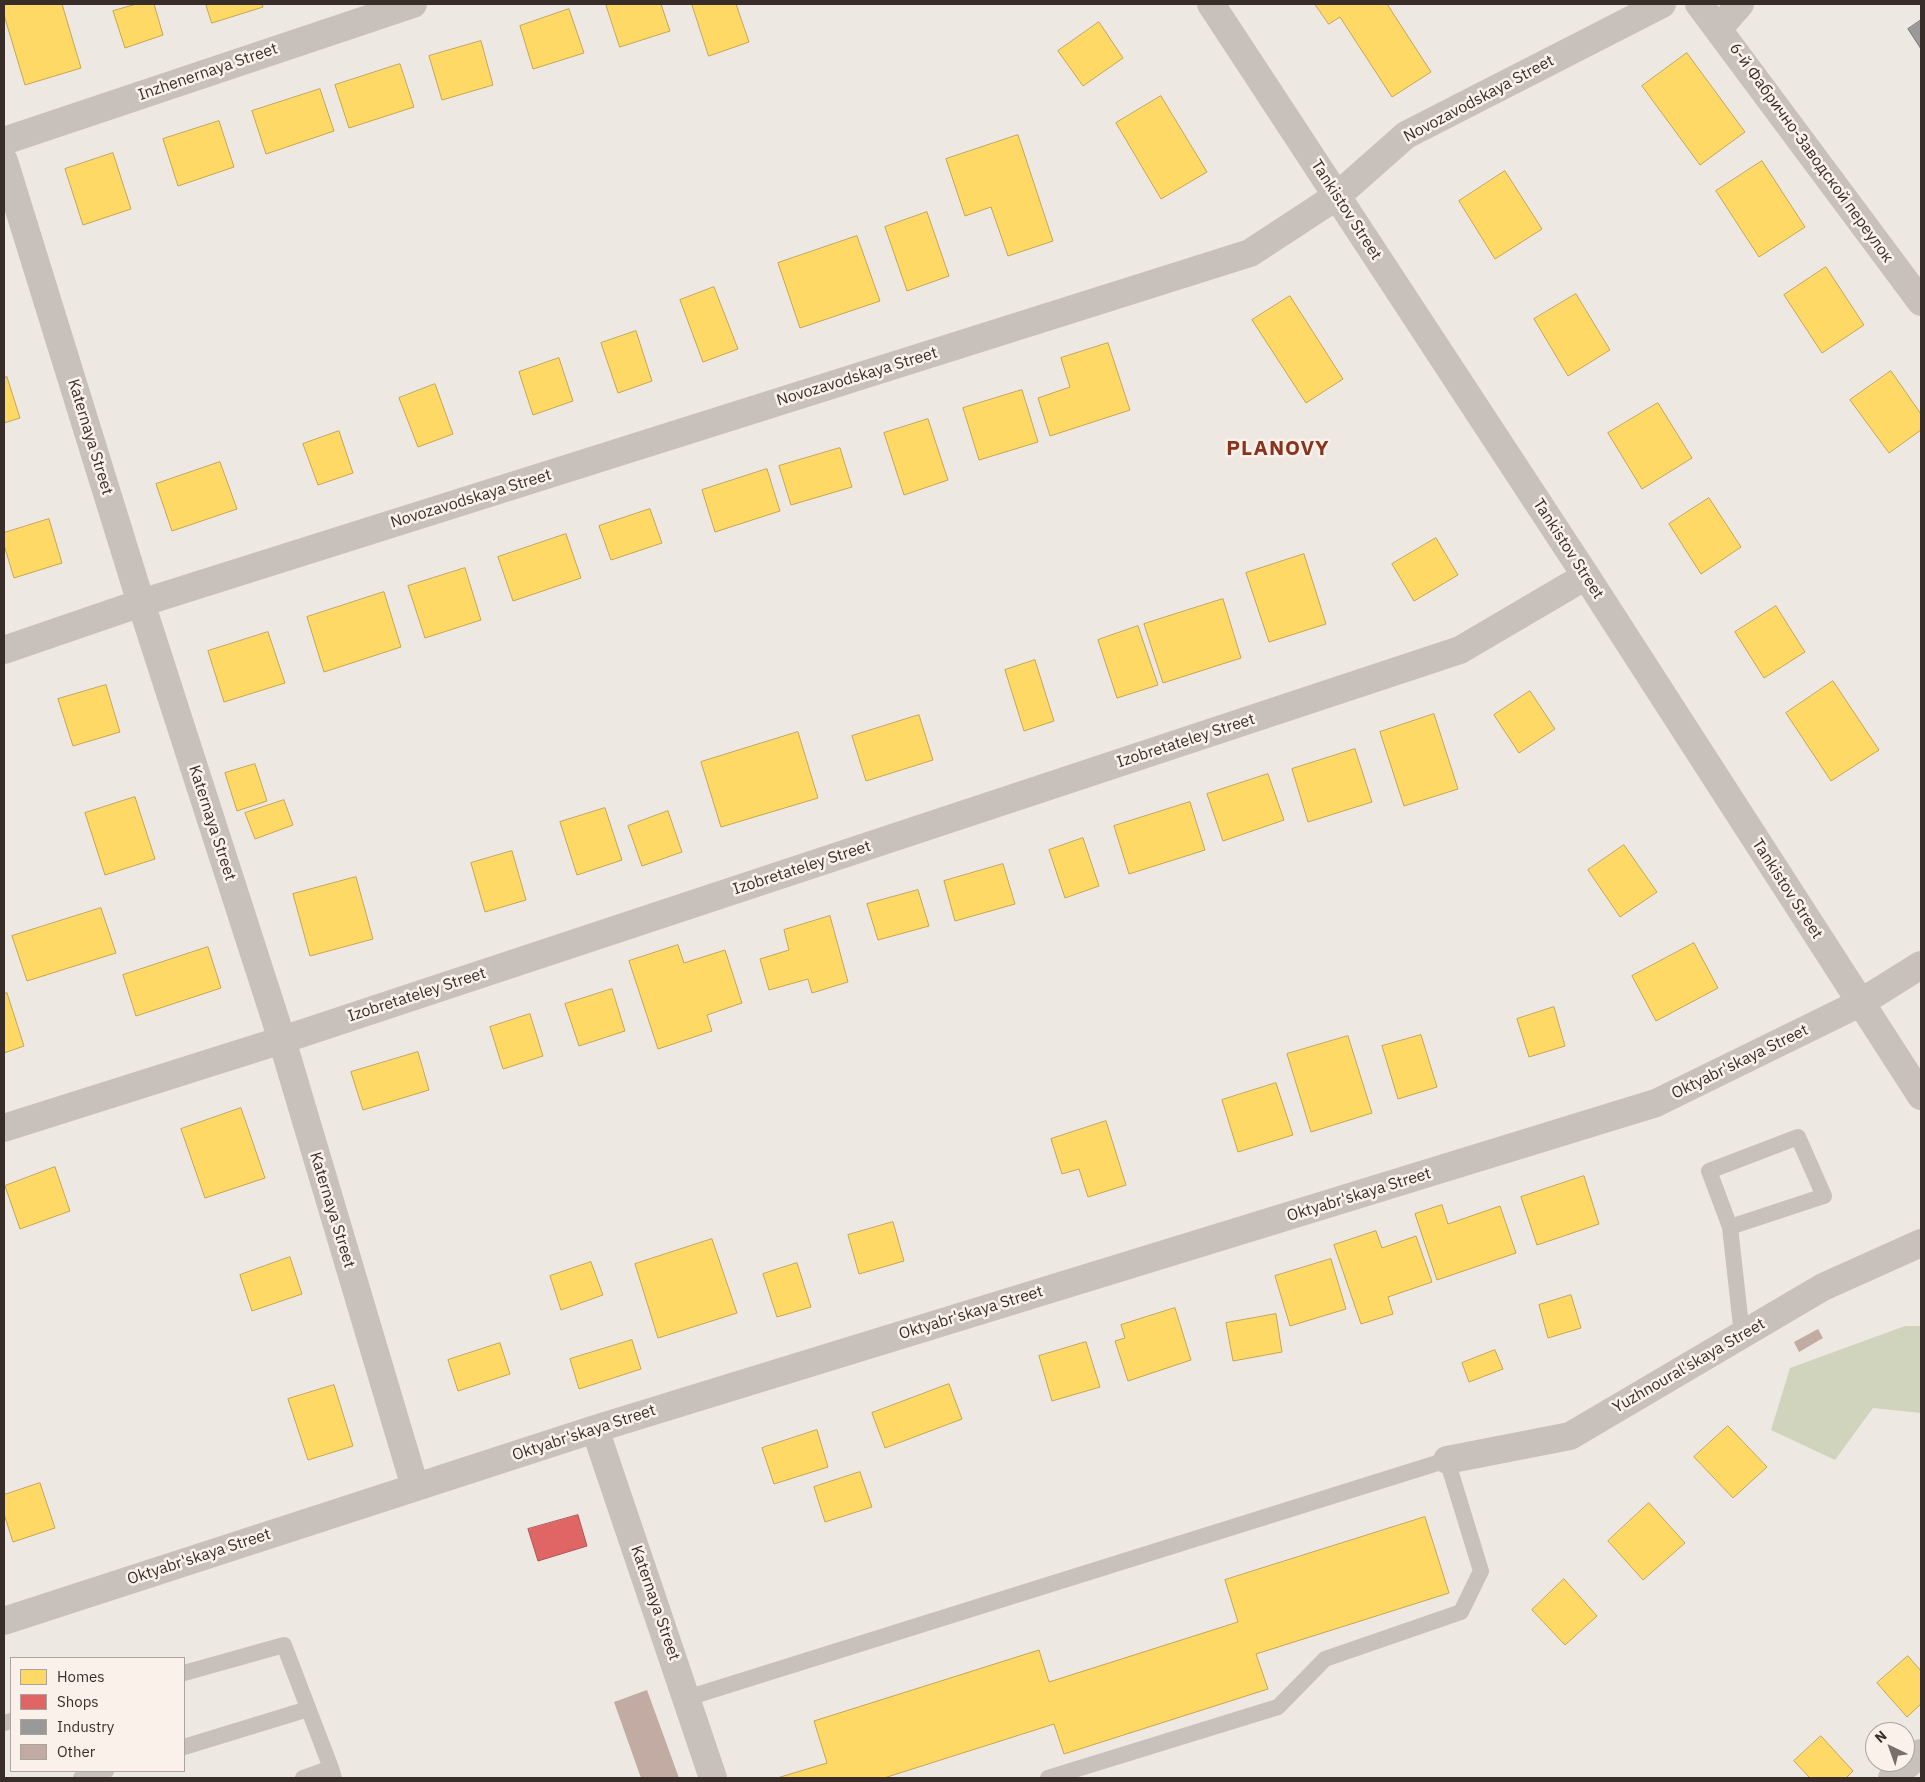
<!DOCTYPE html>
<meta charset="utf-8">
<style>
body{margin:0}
#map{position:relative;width:1925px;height:1782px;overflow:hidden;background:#eee8e2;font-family:"IBM Plex Sans",sans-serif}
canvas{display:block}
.frame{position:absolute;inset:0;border:5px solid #392d29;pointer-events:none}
.legend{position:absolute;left:10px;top:1657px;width:175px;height:115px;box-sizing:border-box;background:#faf2ea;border:1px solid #ada39d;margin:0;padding:6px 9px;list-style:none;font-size:15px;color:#392d29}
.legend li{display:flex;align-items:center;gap:10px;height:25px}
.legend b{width:25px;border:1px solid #ada39d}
.north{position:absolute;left:1865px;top:1722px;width:50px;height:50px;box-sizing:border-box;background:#faf2ea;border:1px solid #ada39d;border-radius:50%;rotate:318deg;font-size:14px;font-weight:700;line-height:20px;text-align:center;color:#392d29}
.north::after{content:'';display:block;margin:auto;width:18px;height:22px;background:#786e6a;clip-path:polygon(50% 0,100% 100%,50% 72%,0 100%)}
</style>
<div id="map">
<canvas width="1925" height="1782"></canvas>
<div class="frame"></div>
<ul class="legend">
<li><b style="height:14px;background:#ffd966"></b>Homes</li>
<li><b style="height:14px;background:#e06666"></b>Shops</li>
<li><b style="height:14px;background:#999"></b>Industry</li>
<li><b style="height:14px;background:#c2aba3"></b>Other</li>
</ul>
<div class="north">N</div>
</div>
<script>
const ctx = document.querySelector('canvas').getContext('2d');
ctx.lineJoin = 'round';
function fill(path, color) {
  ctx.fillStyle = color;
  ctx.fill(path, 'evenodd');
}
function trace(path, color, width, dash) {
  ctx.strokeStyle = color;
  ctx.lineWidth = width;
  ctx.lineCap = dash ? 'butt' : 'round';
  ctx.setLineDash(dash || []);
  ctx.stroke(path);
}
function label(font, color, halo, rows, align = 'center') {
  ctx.font = font + ' "IBM Plex Sans",sans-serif';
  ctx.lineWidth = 5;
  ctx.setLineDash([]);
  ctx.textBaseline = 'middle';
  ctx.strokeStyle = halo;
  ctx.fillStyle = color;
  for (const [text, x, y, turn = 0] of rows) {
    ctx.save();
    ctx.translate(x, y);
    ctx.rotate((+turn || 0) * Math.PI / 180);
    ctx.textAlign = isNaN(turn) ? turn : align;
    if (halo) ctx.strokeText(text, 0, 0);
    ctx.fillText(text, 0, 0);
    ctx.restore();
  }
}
fill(new Path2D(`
 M1905 1326H1921V1413L1873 1408 1835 1460 1771 1430 1790 1368Z`), '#d0d4bc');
const homes = new Path2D(`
 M4 4H62L81 68 25 85 4 15Z
 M137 4H154L163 35 125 48 113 11Z
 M206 4H262L263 7 212 23Z
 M606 4H661L670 31 620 47Z
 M692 4H736L749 42 709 56Z
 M1315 4H1387L1431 72 1392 97 1340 17 1329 24Z
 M569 9 584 53 533 69 520 26Z
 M1099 22 1123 58 1083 86 1058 51Z
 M481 41 493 85 442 100 429 56Z
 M1687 53 1745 132 1700 165 1642 86Z
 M400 64 414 107 349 128 335 85Z
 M320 89 334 131 266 154 252 111Z
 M1161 96 1207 172 1161 199 1116 123Z
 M219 121 234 167 178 186 163 139Z
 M1018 135 1053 241 1008 256 991 207 965 216 946 159Z
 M113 153 131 209 83 225 65 169Z
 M1762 161 1805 227 1759 257 1716 191Z
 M1505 171 1542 229 1495 259 1459 201Z
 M927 212 949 276 907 291 885 227Z
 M857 236 880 301 800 328 778 263Z
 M1826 267 1864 325 1822 353 1784 295Z
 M714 287 738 349 703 362 680 300Z
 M1576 294 1610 350 1568 376 1534 319Z
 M1290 296 1343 379 1306 403 1252 320Z
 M636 331 652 381 618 393 601 343Z
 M1108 343 1130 410 1050 436 1038 398 1070 387 1061 358Z
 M559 358 573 401 533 415 519 372Z
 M1891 371 1921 414V430L1889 453 1850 400Z
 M7 377 20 418 4 423V378Z
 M435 384 453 434 418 447 399 398Z
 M1022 390 1038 442 979 460 963 408Z
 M1658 403 1692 458 1642 489 1608 433Z
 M928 419 948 480 904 495 884 433Z
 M339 431 353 473 318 485 303 444Z
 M840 448 852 487 791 505 779 466Z
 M220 462 237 509 172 531 156 484Z
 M767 469 780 511 715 532 702 490Z
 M1709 498 1741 547 1701 574 1669 524Z
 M650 509 662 543 611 560 599 526Z
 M49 519 62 563 14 578 4 545V533Z
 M566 534 581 578 513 601 498 557Z
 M1436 538 1458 575 1414 601 1392 564Z
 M1304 554 1326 624 1269 642 1246 573Z
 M465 568 481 620 425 638 408 586Z
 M384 592 401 647 324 672 307 617Z
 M1223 599 1241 658 1163 683 1144 624Z
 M1776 606 1805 652 1764 678 1735 632Z
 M1138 626 1158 685 1117 698 1098 640Z
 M268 632 285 683 224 702 208 651Z
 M1035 660 1054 721 1024 731 1005 670Z
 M1833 681 1879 750 1831 781 1786 713Z
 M106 685 120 732 73 746 58 699Z
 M1530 691 1555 729 1519 753 1494 715Z
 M1434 714 1458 789 1404 806 1380 732Z
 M919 715 933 760 866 781 852 736Z
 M798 732 818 798 721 827 701 762Z
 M1355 749 1372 802 1308 822 1292 769Z
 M255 764 267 801 237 811 225 773Z
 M1268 774 1284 820 1223 841 1207 794Z
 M135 797 155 859 105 875 85 813Z
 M284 800 293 825 255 839 245 813Z
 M1190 802 1205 850 1129 874 1114 826Z
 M605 808 622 860 577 875 560 822Z
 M668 811 682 852 642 866 628 826Z
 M1083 838 1099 886 1065 898 1049 850Z
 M1624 845 1657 892 1620 917 1588 870Z
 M512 851 526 900 485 912 471 863Z
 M1003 864 1015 904 955 921 944 881Z
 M356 877 373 939 310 956 293 894Z
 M918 890 929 926 878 940 867 904Z
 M101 908 116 953 27 981 12 936Z
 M830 916 848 982 812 993 808 979 769 990 760 959 789 950 784 930Z
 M1694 943 1718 988 1656 1021 1632 976Z
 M678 945 684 963 725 950 742 1003 707 1015 712 1031 658 1049 629 961Z
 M208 947 221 988 136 1016 123 975Z
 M612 989 625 1031 579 1046 565 1004Z
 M7 993 24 1046 4 1053V994Z
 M1554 1007 1565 1046 1529 1057 1517 1019Z
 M530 1014 543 1056 503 1069 490 1027Z
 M1421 1035 1437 1087 1398 1099 1382 1046Z
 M1348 1036 1372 1113 1311 1132 1287 1054Z
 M418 1052 429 1090 363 1110 351 1072Z
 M1276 1083 1293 1135 1238 1152 1222 1100Z
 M241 1108 265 1178 205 1198 181 1129Z
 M1106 1121 1126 1185 1088 1197 1079 1169 1062 1174 1051 1139Z
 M55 1167 70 1211 20 1229 5 1186Z
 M1584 1176 1599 1224 1537 1245 1521 1197Z
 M1442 1205 1448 1224 1500 1206 1516 1253 1437 1280 1415 1214Z
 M893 1222 904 1261 859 1274 848 1235Z
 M1376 1231 1382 1248 1416 1236 1432 1282 1388 1297 1393 1314 1361 1324 1334 1245Z
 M712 1239 737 1313 658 1338 635 1264Z
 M290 1257 302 1294 252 1311 240 1275Z
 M1331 1259 1346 1309 1290 1326 1275 1276Z
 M591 1262 603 1295 561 1310 550 1276Z
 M797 1263 811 1307 777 1317 763 1274Z
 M1571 1295 1581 1328 1548 1338 1539 1305Z
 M1175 1308 1191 1360 1128 1381 1115 1341 1125 1338 1121 1325Z
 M1276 1314 1282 1352 1233 1361 1226 1323Z
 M632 1340 641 1369 579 1389 570 1359Z
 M1086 1342 1100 1387 1052 1401 1039 1356Z
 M500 1343 510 1374 458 1391 448 1360Z
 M1495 1350 1503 1369 1469 1382 1462 1363Z
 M949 1384 962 1419 885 1448 872 1413Z
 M334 1385 353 1446 308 1460 288 1399Z
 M1728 1426 1767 1467 1733 1498 1694 1457Z
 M817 1430 828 1467 774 1484 762 1448Z
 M860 1472 872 1507 825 1522 814 1487Z
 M40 1483 55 1528 13 1542 4 1514V1495Z
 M1649 1503 1685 1543 1643 1580 1608 1541Z
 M1425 1517 1449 1593 1256 1654 1268 1689 1064 1754 1054 1724 884 1778H777L827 1763 814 1721 1039 1650 1049 1682 1238 1622 1225 1580Z
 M1564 1579 1597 1616 1565 1645 1532 1610Z
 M1908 1656 1921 1671V1704L1907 1717 1877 1683Z
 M1821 1736 1853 1771 1846 1778H1810L1794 1761Z`);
fill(homes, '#ffd966');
trace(homes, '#c4a554', 1);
const shops = new Path2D(`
 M578 1515 587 1546 538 1561 528 1529Z`);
fill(shops, '#e06666');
trace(shops, '#ae5554', 1);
const industry = new Path2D(`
 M1921 20V49L1908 29Z`);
fill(industry, '#999');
trace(industry, '#7c7977', 1);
fill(new Path2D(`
 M1818 1329 1823 1338 1799 1352 1794 1342Z
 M647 1690 679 1778H641L614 1702Z`), '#c2aba3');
trace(new Path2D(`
 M1730 1227 1709 1171 1798 1137 1824 1196 1730 1227 1742 1335
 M184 1673 284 1645 331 1768
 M687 1698 1447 1460 1481 1571 1461 1612 1325 1659 1278 1707 1048 1778
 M4 1723 11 1721
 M184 1747 308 1709
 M81 1778 106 1771
 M303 1778 331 1768 334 1778`), '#c8c0bb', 16);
trace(new Path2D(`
 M1699 4 1921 302
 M1719 28 1740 4
 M4 141 413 4
 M4 161 141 603 282 1040 415 1487
 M4 650 141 603 1250 253 1337 196 1406 135 1662 4
 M4 1128 282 1040 1460 650 1586 576
 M595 1429 713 1778
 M1447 1460 1570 1436 1823 1287 1921 1243
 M4 1621 595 1429 1656 1103 1860 1003 1921 965
 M1892 1778 1921 1753`), '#c8c0bb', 28);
trace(new Path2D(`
 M1211 4 1586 576 1921 1096`), '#c8c0bb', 28);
label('16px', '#392d29', '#faf2ea', [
 ["Inzhenernaya Street",208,72,-19],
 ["Novozavodskaya Street",1479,99,-28],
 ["6-й Фабрично-Заводской переулок",1811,153,54],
 ["Tankistov Street",1346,210,57],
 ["Novozavodskaya Street",857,377,-17],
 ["Katernaya Street",90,437,73],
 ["Novozavodskaya Street",471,499,-17],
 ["Tankistov Street",1568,549,57],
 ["Izobretateley Street",1186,741,-18],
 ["Katernaya Street",212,823,72],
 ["Izobretateley Street",802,868,-18],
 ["Tankistov Street",1787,889,57],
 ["Izobretateley Street",417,995,-18],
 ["Oktyabr'skaya Street",1740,1062,-26],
 ["Oktyabr'skaya Street",1359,1195,-17],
 ["Katernaya Street",332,1210,73],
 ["Oktyabr'skaya Street",971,1313,-17],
 ["Yuzhnoural'skaya Street",1689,1366,-30],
 ["Oktyabr'skaya Street",584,1433,-18],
 ["Oktyabr'skaya Street",199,1557,-18],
 ["Katernaya Street",655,1603,71]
]);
ctx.letterSpacing = '1px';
label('bold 21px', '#8a331f', '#faf2ea', [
 ["PLANOVY",1278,449]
]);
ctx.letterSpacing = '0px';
</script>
